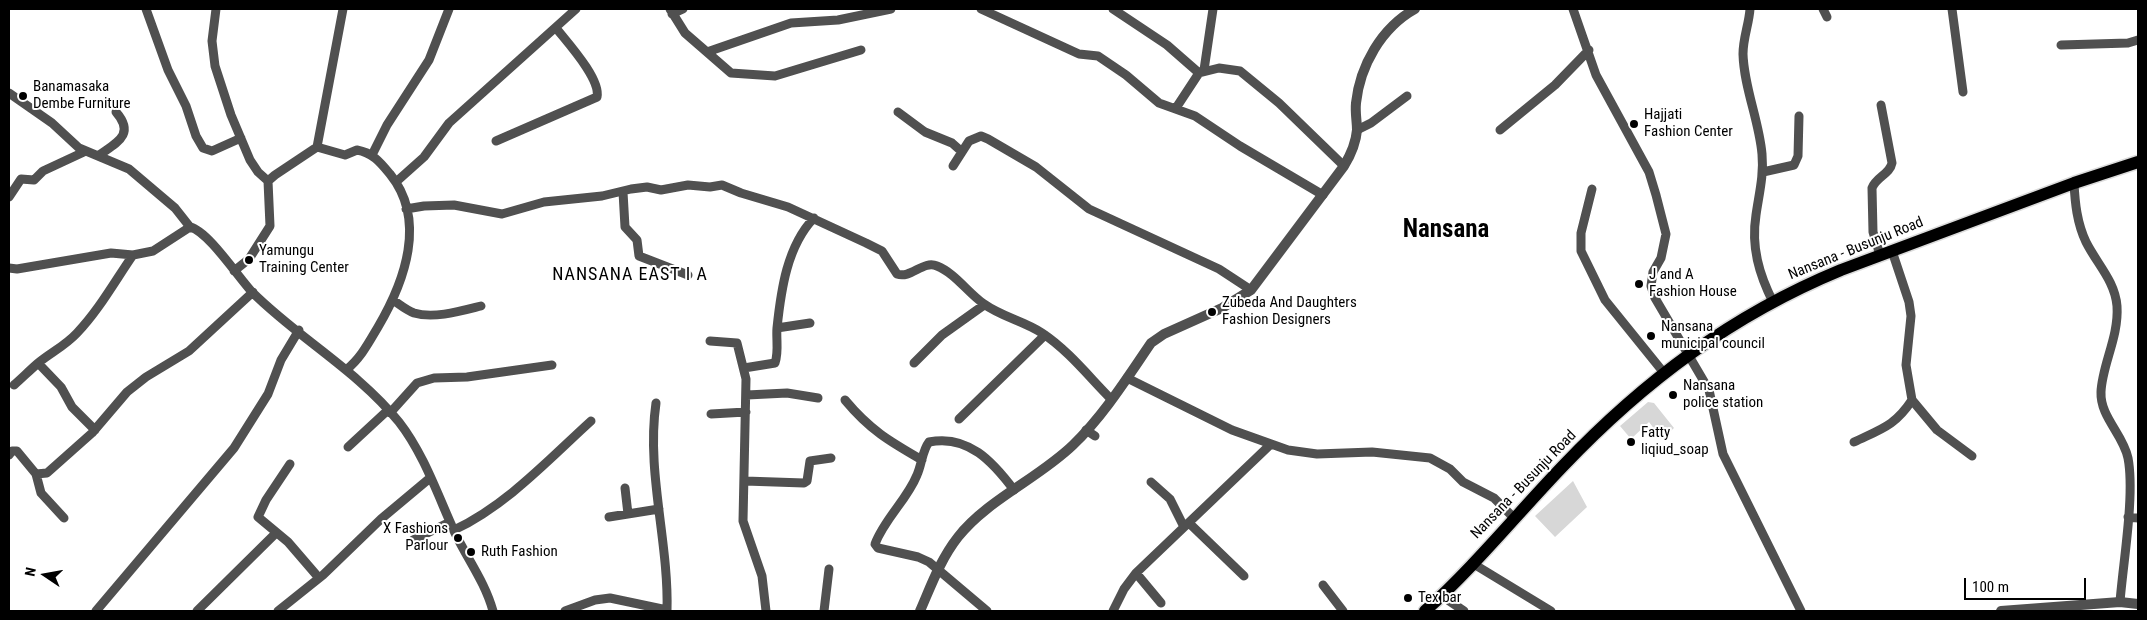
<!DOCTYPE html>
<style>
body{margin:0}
#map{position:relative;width:2147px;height:620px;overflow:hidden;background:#fff;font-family:"Roboto Condensed",sans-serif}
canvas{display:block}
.frame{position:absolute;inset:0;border:10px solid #000;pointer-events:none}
.north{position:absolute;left:20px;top:550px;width:50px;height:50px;-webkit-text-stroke:4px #fff;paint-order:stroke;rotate:282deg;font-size:14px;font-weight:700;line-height:20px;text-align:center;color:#000}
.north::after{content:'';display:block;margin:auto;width:18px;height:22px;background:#000;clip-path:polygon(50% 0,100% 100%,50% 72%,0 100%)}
.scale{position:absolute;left:1964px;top:578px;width:122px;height:22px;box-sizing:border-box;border:2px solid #000;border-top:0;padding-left:6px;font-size:15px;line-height:18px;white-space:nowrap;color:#000;-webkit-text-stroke:4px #fff;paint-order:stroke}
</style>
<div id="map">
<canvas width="2147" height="620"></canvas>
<div class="frame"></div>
<div class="north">N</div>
<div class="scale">100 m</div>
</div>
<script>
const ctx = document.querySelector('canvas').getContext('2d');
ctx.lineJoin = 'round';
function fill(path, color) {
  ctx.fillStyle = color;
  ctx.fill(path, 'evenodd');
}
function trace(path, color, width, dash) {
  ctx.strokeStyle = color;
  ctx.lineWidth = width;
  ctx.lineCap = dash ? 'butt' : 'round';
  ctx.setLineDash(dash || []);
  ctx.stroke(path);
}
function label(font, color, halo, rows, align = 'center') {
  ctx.font = font + ' "Roboto Condensed",sans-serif';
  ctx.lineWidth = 4;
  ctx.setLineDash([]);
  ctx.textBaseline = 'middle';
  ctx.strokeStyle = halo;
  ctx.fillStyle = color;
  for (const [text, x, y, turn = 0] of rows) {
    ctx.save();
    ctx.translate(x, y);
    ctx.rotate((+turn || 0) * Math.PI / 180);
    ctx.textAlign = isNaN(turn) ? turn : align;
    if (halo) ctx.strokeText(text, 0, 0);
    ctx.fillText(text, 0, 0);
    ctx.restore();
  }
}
fill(new Path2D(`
 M1648 402 1654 403 1674 428 1662 439 1649 422 1631 439 1620 426Z
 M1573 481 1587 507 1555 537 1535 516Z`), '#d7d7d7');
const primary = new Path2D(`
 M1425 611C1474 567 1517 514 1563 466 1644 381 1732 315 1841 270L2074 183 2138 162`);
trace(primary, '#dbdbdb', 15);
trace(new Path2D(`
 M146 9 168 70 186 106 196 136 203 148 212 151 241 138
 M216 9 212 41 215 66 231 115 250 160 258 172 268 181
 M670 9 685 33 731 73 775 76 861 50
 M981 9 1079 54 1098 56 1126 75 1159 103 1195 116 1240 146 1323 195
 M1113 9 1167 45 1199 73
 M1573 9 1596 75 1649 172 1656 195 1666 234 1661 258 1653 272 1651 286 1655 298 1709 390 1723 454 1801 611
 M1750 9C1749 24 1743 38 1743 54 1744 88 1759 120 1762 154 1764 175 1759 194 1756 215 1751 247 1759 274 1773 302
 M1823 9 1827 17
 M1952 9 1963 92
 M672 14 683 9
 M2061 45 2128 43 2138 40
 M707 52 791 23 838 20 891 9
 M1204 70 1213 9
 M9 93 52 123 79 148 129 169 175 208 190 227C208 231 238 277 252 292 298 338 357 370 399 422 424 454 438 496 455 533 468 560 485 582 493 611
 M1176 108 1199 73 1219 68 1240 71 1279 103 1344 166
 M898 112 925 132 952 143 961 151
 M1357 130 1371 123 1407 96
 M1500 130 1555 85 1589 50
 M496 141 597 97C601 79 567 42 556 28
 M317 147 345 155 357 150C373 153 380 162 390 174 427 220 405 281 378 327 369 342 361 358 346 370
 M372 155 387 125 429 60 449 9
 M98 156C116 143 136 135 116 112
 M953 166 969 141 981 136 988 139 1036 167 1089 209 1219 269 1251 290
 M1763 172 1794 165 1798 156 1799 116
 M396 182 424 157 449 123 576 9
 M2074 183C2075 203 2077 223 2086 242 2097 264 2115 281 2117 306 2119 337 2102 365 2101 392 2100 417 2123 434 2128 458 2135 495 2123 563 2120 602
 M1592 189 1581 233V251L1605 300 1664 373
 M623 192 625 227 637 240 639 256 688 275
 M9 197 21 179 34 180 43 171 86 151
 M406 209 424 206 454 205 502 214 544 202 602 196 631 189 647 187 661 190 688 185 710 187 722 185 741 193 788 207 866 243 882 251 897 274C911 279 923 260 937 266 955 273 968 293 984 304 1002 317 1024 321 1042 333 1068 350 1090 378 1111 399
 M1880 255 1873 232 1872 188C1876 177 1890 174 1892 163L1881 105
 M9 268 17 269 111 253 133 255 153 251 190 227
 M234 271 249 259 270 226 268 181 275 175 317 147 343 9
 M393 300C399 304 406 310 414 313 434 319 461 311 481 306
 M777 328 810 323
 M710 341 737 343 746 379 743 521 762 576 766 611
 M38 363 61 387 72 407 95 430
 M914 363 942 335 984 305
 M744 368 775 363C779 352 776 339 777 328 781 290 787 246 814 218
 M1127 378 1232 430 1288 450 1317 454 1372 452 1430 458 1450 469 1463 482 1494 498 1515 519
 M14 385C22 378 29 371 37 364 50 353 65 346 77 333 99 310 115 281 133 255
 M747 395 787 393 818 398
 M845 400C870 430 889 441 922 460
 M1912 400 1937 430 1972 456
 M656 403C646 472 669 542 667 611
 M390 413 417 383 434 378 467 377 552 365
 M711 414 746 412
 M959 419 1045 335
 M1086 430 1095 436
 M1854 442C1881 429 1895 426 1912 400L1906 365 1911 316 1909 302 1892 251
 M348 447 388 410
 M9 455 12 451H17L36 474 47 473 92 433 127 392 146 377 189 351 253 292
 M290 464 266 500 258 517 288 542 319 578
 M36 474 41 493 64 518
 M745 481 804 483 807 481 810 461 831 458
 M1151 482 1170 499 1184 527
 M625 488 628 514
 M609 517 659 509
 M2128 517 2138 518
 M1189 523 1244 576
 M454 530C507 505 548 460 591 421
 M413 540 450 522
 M1472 563 1551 611
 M1136 573 1161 603
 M1323 585 1343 611
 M1442 596 1464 611
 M96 611 234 448 268 394 281 360 299 330
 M197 611 276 533
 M278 611 323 575 381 519 430 478
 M565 611 595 600 610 598 667 610
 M824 611 829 569
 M987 611 929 562 918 557 878 548 875 544C885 518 907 500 917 475 922 464 922 451 929 442 968 434 993 462 1014 490
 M1113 611 1124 589 1136 573 1271 444`), '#505050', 9);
trace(new Path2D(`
 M920 611C931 586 940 560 958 537 987 500 1039 478 1073 445 1104 415 1127 378 1151 343L1164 334 1222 308 1251 290 1344 166C1350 156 1356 143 1357 130 1357 121 1355 113 1356 103 1360 66 1381 28 1415 9
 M2001 611 2120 602 2138 604`), '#505050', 10);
trace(primary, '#000', 12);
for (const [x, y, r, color] of [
 [23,96,5,"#000"],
 [1634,124,5,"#000"],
 [249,260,5,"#000"],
 [1639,284,5,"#000"],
 [1212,312,5,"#000"],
 [1651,336,5,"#000"],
 [1673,395,5,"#000"],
 [1631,442,5,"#000"],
 [458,538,5,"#000"],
 [471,552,5,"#000"],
 [1408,598,5,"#000"]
]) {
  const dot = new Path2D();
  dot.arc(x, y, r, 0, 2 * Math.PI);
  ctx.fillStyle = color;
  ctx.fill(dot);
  trace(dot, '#fff', 2);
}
label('15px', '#000', '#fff', [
 ["Banamasaka",33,87],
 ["Dembe Furniture",33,104],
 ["Hajjati",1644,115],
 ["Fashion Center",1644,132],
 ["Yamungu",259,251],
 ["Training Center",259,268],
 ["J and A",1649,275],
 ["Fashion House",1649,292],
 ["Zubeda And Daughters",1222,303],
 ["Fashion Designers",1222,320],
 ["Nansana",1661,327],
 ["municipal council",1661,344],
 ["Nansana",1683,386],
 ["police station",1683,403],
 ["Fatty",1641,433],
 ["liqiud_soap",1641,450],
 ["X Fashions",448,529,"right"],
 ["Parlour",448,546,"right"],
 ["Ruth Fashion",481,552],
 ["Tex bar",1418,598]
], 'left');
label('15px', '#000', '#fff', [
 ["Nansana - Busunju Road",1856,249,-22],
 ["Nansana - Busunju Road",1524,485,-46]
]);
ctx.letterSpacing = '1px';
label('18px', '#000', '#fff', [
 ["NANSANA EAST I A",630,275]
]);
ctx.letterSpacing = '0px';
label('bold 25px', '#000', '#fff', [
 ["Nansana",1446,231]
]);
</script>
